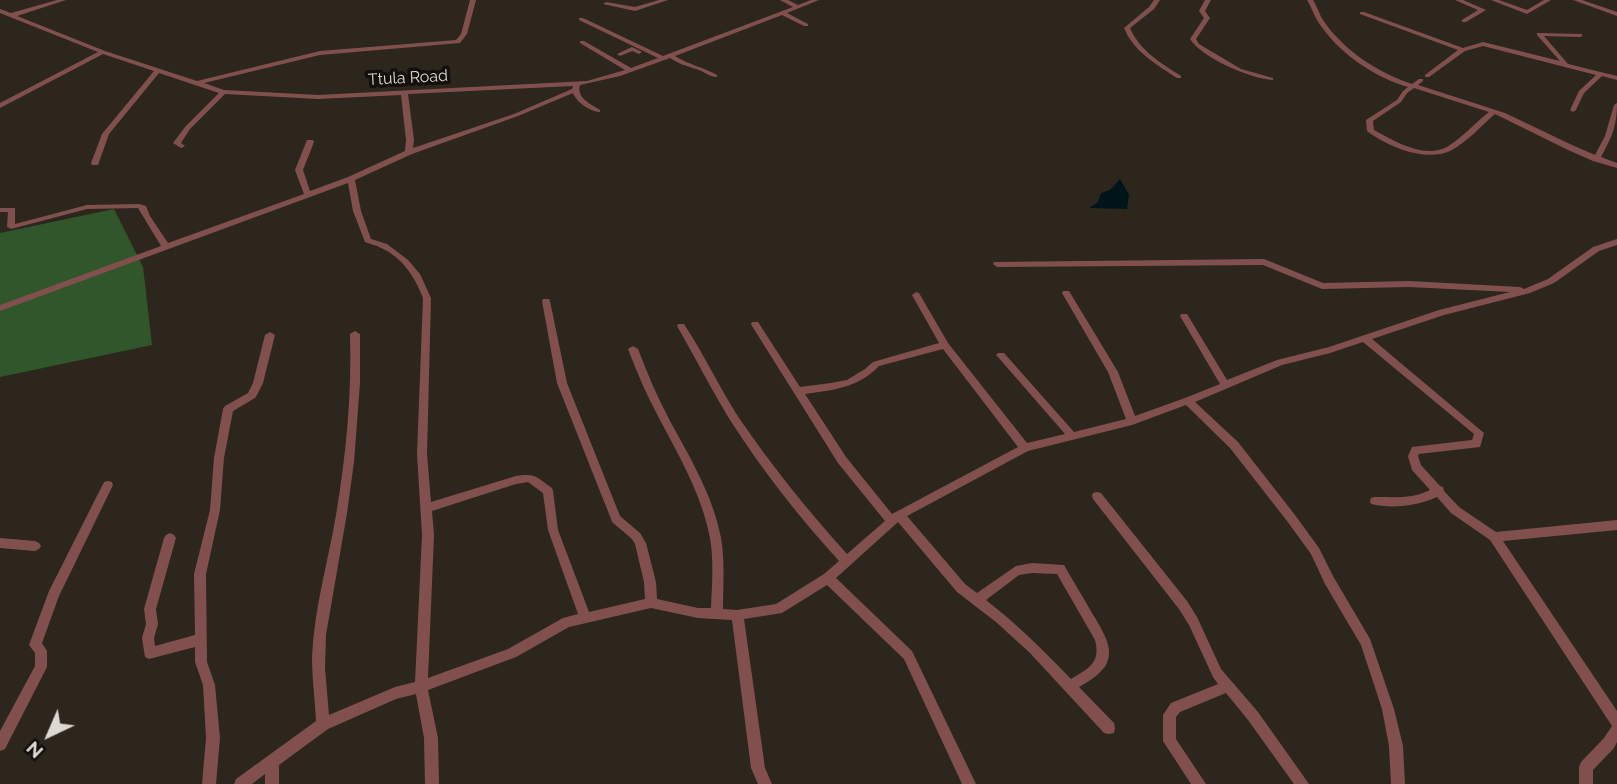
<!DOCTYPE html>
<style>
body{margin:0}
#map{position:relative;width:1617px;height:784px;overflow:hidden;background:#2d261d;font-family:Raleway,sans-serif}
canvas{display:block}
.north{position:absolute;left:14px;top:700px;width:70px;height:70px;-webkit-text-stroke:5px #120f0c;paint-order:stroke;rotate:224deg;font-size:19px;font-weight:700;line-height:28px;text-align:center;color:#ddd8d3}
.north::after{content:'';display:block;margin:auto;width:24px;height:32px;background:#ddd8d3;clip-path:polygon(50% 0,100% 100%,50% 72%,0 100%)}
</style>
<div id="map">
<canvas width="1617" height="784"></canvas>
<div class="north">N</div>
</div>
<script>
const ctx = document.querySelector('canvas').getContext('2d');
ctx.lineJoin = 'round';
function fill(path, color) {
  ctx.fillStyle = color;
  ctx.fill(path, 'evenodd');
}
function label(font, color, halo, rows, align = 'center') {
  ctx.font = font + ' Raleway,sans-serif';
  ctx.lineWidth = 7;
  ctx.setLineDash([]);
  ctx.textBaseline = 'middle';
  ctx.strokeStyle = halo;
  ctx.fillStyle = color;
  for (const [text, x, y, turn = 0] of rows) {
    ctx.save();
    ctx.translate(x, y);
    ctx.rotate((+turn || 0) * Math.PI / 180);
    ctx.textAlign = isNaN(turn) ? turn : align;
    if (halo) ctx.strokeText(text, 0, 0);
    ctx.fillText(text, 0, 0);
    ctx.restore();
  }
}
fill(new Path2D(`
 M114 209 143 267 152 345 0 377V233Z`), '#31562c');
fill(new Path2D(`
 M1120 179 1129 195 1127 209 1089 208 1098 202 1101 193 1110 190Z`), '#001519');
fill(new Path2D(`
 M57 0H66L17 16 105 51 197 81 320 51 456 40 461 34 470 0H476L467 34 460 43 320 55 204 83 224 90 318 95 587 81 625 70 580 43V41H584L631 68 658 58 579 20V18H583L663 56 793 7 780 0H788L798 5 811 0H819L787 13 808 24V26H804L782 15 675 56C689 65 703 67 717 75V77C709 77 704 71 696 69 684 65 681 65 670 58L620 76 580 85C576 98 591 104 600 110V112C591 112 576 102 573 93L518 116 412 154 355 180 361 211 371 239 387 244 408 260 420 274 431 298 427 454 431 502 516 476C536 473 536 477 552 488L553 491 558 530 589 612 645 599 644 582 635 544 632 539 612 522 611 519 557 383 542 301 543 299H549L550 301 567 383 620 516 640 533 646 543 656 582 657 599 698 608H711C712 585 714 561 710 538 702 495 679 456 659 418 647 396 637 373 628 349L633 346 638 349C647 373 657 396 669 419 689 456 713 495 721 538 725 561 723 585 723 609L737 610 776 604 824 574 839 561C799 517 762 470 730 420 711 389 695 357 677 326L678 324H684C704 354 719 387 739 418 772 466 808 511 847 554L885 521 838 463 752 326 751 324 752 322H758L800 387 831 383 847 380 865 369 873 362 939 343 912 295 916 292 919 293 948 343 1027 443 1065 434 998 357 996 355 998 353H1004L1074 432 1126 419 1108 372 1062 293 1063 291H1069L1118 372 1135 416 1185 398 1220 384 1180 316 1181 314H1187L1227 380 1277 360 1329 347 1439 310 1510 292 1409 287 1322 289 1263 265 997 267 993 264 994 262 1264 259 1323 283 1409 281 1520 287 1524 289 1548 279 1593 247 1617 239V245L1599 251 1554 283 1530 293 1444 315 1372 339 1484 433 1480 447 1419 454 1418 456 1421 465 1440 486 1443 487 1444 491 1459 507 1496 532 1617 520V530L1503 541 1617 711V742L1614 748 1593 770V784H1579V767L1581 762 1604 738 1612 726 1490 540 1451 513 1437 497C1417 506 1392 509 1371 504L1370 501 1371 498 1375 497C1394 497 1413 499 1430 490L1412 470 1408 456 1412 447 1472 440 1474 434 1363 342 1330 353 1282 365 1195 402 1238 442 1295 515 1319 548 1333 576 1370 639 1394 709 1403 746 1405 784H1391L1389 746 1382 709 1361 645 1325 584 1311 554 1287 521 1230 448 1186 405 1132 425 1028 451 907 516 965 584 977 593 1016 566 1032 563 1064 565C1073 581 1083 597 1092 613 1114 648 1120 665 1079 687L1114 723 1115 728 1114 733 1109 734 1104 733 1030 653 996 622 957 592 898 522 836 578 912 651 976 784H962L904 659 827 585 782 613 744 619 765 768 772 784H758L751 768 732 620 698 618 651 608 569 627 516 657 428 690 438 738 439 784H425L424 738 416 694 396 699 328 729 279 765V784H265V774L252 784H234L236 779 316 721C315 700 312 678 312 657 314 609 328 562 336 515 346 455 352 395 350 334L355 331 360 334V383L354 462 347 513 326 635 325 668 329 715 395 687 415 682 422 535 417 454 423 298C415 277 402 257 381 248 376 245 370 244 365 242L353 211 348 183 0 311V305L161 246 138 208 87 209 11 229 7 227 8 212H0V208H15V224L87 205 139 204 146 206 150 216 168 243 304 194 295 170 307 140H313L314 142 303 170 310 191 348 177 405 151 406 140 401 95 318 99 225 94 190 129 181 143 185 146 181 148 173 143 185 127 219 93 159 73 109 134 98 165H92L91 163 102 134 154 71 103 54 0 108V103L98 52 0 13V9L11 13ZM573 86 572 89 514 114 413 148 414 140 408 94ZM943 349 1018 447 892 514 846 457 805 394C833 390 858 388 879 366ZM528 482 543 493 548 530 578 614 563 618 508 649 428 678 434 535 432 511 516 484ZM1032 573 1057 574 1095 640C1101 663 1089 668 1071 679 1044 651 1017 624 986 600L1019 575Z
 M659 0H668L635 11 603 4 606 2 635 7Z
 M1154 0H1160L1154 9 1130 28C1140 51 1161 63 1181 76V78H1177C1156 64 1134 52 1124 28L1149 7Z
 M1205 0H1211L1205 11 1210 18 1196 39 1199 44 1241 69 1273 78V80C1251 79 1202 58 1190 39L1204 18 1199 11Z
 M1307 0H1313C1317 6 1319 14 1323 20 1343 50 1378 73 1412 84L1419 79H1423V81L1418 85 1505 113 1572 145 1595 155 1605 136 1614 105 1617 103C1617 126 1612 137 1601 157L1617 163V168L1593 161 1566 149 1495 114C1481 126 1468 141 1452 150 1427 163 1388 147 1367 131L1366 120 1397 100 1403 91 1408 87C1373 77 1336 51 1317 20 1313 13 1311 6 1307 0ZM1414 88 1489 112C1475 123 1462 138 1447 147 1424 159 1394 141 1374 130L1373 121 1401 102 1407 93Z
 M1455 0H1463L1486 10 1466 22H1462V20L1478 10Z
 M1491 0H1499L1527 10 1544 0H1551L1527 14Z
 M1573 0H1582L1617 12V16Z
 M1360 12H1364L1463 48 1483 42 1560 61 1537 35V33L1582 34V36L1580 37 1544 36 1568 64 1617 76V80L1602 76 1584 93 1576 110 1573 112 1570 110 1579 91 1596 75 1483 46 1465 51 1429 77H1425V75L1458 50 1360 14Z
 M632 47 642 52 639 54 632 51 620 56 617 54Z
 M270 332 275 335 263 383 257 395 255 398 233 411 224 458 220 510 206 574 207 662 215 685 220 738 216 784H202L206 738 203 685 195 662V647L149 659 145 657 142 638 146 624 144 609 164 538 166 535 170 533 174 535 176 538 156 609 158 624 154 638 155 646 195 635 194 574 210 510 214 458 223 409 225 406 248 393 253 383 265 335Z
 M108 481 112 482 113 485 59 596 42 643 47 651V667L5 749 0 751V731L35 666V653L29 645 49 591 104 482Z
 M1097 492 1101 493 1187 601 1197 617 1221 669 1258 712 1309 784H1294L1248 720 1226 693 1180 712 1176 717V739L1206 784H1191L1163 741V715L1171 703 1218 684 1213 677 1189 625 1179 609 1093 499 1092 496 1093 493Z
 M0 538 35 541 39 543 41 546 39 549 35 551 0 548Z`), '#81504e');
label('16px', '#ddd8d3', '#120f0c', [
 ["Ttula Road",408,78,-3]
]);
</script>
